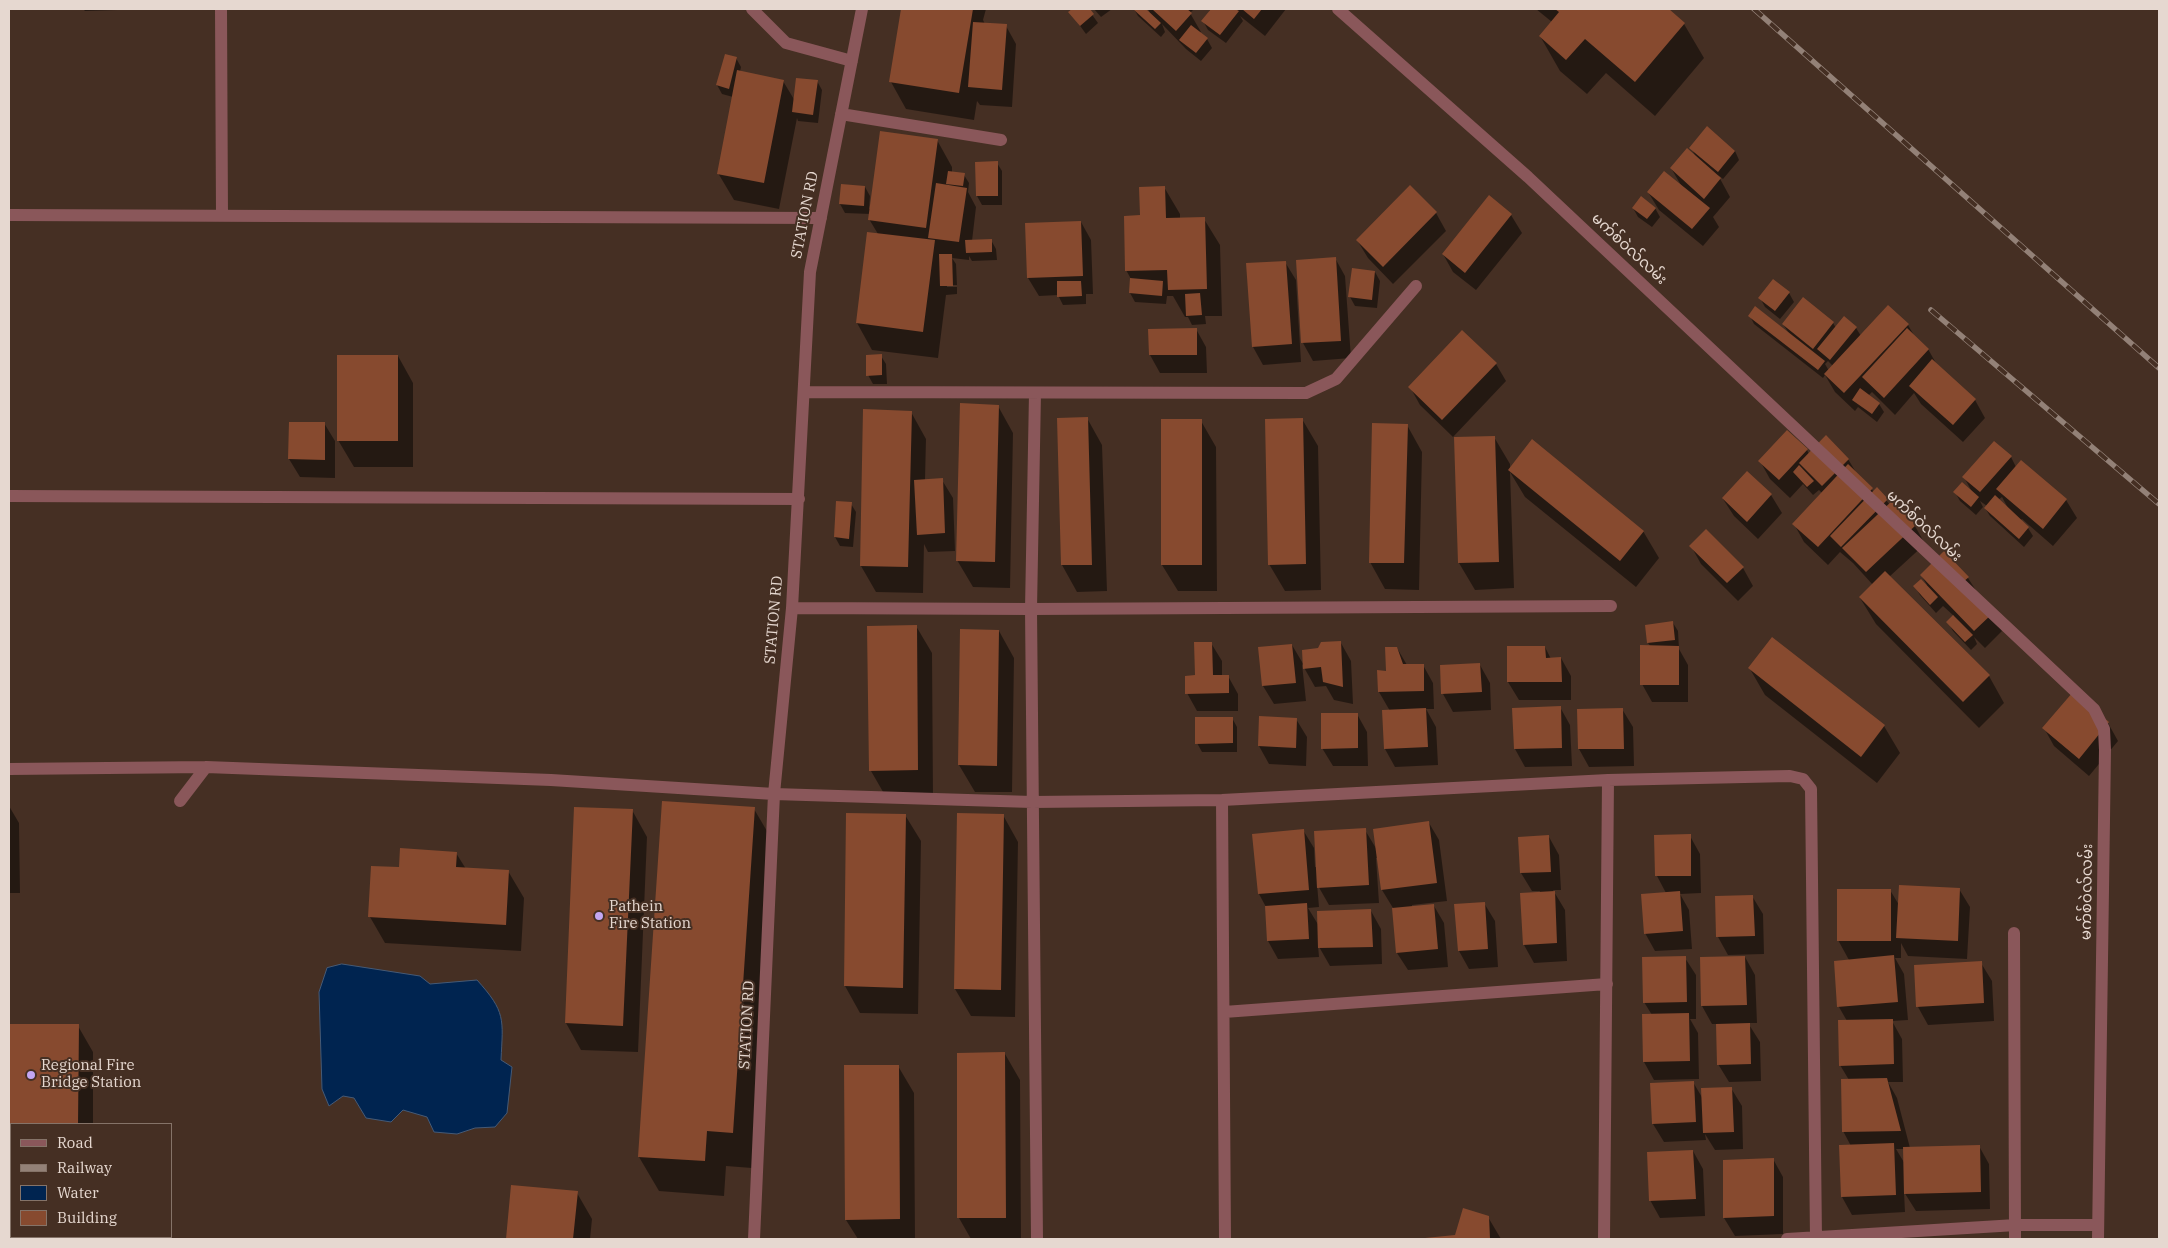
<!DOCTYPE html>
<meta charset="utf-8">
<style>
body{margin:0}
#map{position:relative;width:2168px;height:1248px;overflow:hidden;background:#452f23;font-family:"IBM Plex Serif",serif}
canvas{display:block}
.frame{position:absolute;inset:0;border:10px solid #e6d8d0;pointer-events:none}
.legend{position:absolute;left:10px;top:1123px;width:162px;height:115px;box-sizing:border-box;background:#452f23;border:1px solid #857368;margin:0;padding:6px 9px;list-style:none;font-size:15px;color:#e6d8d0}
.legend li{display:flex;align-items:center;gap:10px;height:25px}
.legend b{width:25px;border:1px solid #857368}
</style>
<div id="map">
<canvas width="2168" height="1248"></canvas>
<div class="frame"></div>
<ul class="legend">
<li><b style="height:6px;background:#8a575a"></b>Road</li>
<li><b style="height:6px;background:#938177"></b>Railway</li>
<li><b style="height:14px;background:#002450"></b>Water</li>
<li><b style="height:14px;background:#874a2f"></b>Building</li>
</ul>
</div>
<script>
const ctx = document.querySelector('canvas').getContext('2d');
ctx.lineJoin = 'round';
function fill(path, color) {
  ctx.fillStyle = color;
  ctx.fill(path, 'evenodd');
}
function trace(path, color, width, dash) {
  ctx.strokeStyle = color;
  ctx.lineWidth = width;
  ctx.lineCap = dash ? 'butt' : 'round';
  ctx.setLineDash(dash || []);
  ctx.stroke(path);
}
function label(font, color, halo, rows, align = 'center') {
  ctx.font = font + ' "IBM Plex Serif","Noto Sans Myanmar",serif';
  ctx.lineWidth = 4;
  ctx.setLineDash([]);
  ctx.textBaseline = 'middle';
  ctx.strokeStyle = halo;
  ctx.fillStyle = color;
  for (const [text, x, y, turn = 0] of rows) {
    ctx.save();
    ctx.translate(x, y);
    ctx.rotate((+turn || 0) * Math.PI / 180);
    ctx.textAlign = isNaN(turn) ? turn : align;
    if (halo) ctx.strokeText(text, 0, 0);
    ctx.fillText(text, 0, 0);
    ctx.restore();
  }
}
const water = new Path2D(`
 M342 964 420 976 430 984 477 980C506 1012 503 1019 501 1060L512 1067 507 1113 495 1127 475 1128 457 1134 434 1132 427 1117 403 1110 391 1122 366 1118 354 1098 343 1096 329 1106 322 1089 319 992 327 968Z`);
fill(water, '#002450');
trace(water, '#455a76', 1);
fill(new Path2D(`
 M83 9H150L85 11Z
 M902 9H986L983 20 985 24 1006 26 1016 44 1012 107 980 105 977 101 974 120 906 109 891 82Z
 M1074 9H1088L1098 23 1086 34 1070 12Z
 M1094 9H1112L1101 17Z
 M1134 9H1144L1150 13 1148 9H1194L1190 13 1201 32 1200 33 1207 39 1212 48 1201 61 1186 49 1162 24 1165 32 1161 37 1138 16Z
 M1209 9H1286L1265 36 1240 16 1243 21 1226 43 1208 30 1203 21 1210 11Z
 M1536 9H1667L1684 24 1704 58 1655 116 1606 73 1587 94 1560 71 1540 36 1552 22Z
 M736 58 741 67 740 72 783 81 795 101 817 81 822 90 818 123 798 121 797 118 779 209 734 200 718 173 733 97 722 94 717 85Z
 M937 140 952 167V173L964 175 969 183 968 192 976 207 972 241 991 240 996 249 997 260 972 261 969 256V260L952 258 956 264 957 285H947V287H957V294L946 295 938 358 872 350 857 323 878 234 869 219 870 214 845 213 840 204 865 187 870 196 869 209H871Z
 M1691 148 1735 151 1739 160 1723 179 1718 175 1730 197 1713 217 1719 227 1703 246 1659 210 1648 192 1682 187 1671 168 1696 157Z
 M977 163H997L1002 171V205H982L977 196Z
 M1164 187 1180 214V219H1204L1220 245 1222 316H1205L1206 324 1192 325 1188 317H1185L1173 296H1167L1166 304 1135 302 1130 293 1131 279 1126 270 1141 216Z
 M1410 187 1436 213 1446 231 1393 284 1368 258 1357 240Z
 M1633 208H1655L1660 217 1652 227 1638 217Z
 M1511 215 1522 233 1476 290 1453 272 1443 254Z
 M1081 222 1091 240 1093 294H1086V304L1063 305 1058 295 1039 296 1028 278 1026 224Z
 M1335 258 1345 276 1351 358 1313 361 1303 343Z
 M1285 262 1296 280 1301 362 1263 365 1253 347 1248 264Z
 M1375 272 1380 281 1377 308 1355 306 1350 297Z
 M1789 293 1794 302 1780 319 1765 307 1760 298Z
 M1750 316 1790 335 1783 324 1833 323 1836 328H1856L1861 336 1908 325 1915 337 1928 349 1937 365 1975 400 1985 418 1963 442 1921 404 1914 393 1895 415 1872 392 1868 396 1879 404 1884 412 1877 422 1858 407 1855 411 1835 392 1825 375 1823 378 1754 324ZM1828 361 1833 366 1829 371 1825 364Z
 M1196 329 1206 347 1207 373H1160L1150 355V330Z
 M398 356 413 383V467H354L338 440Z
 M881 356 886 364 887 384H873L868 375Z
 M1496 364 1506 381 1453 437 1420 405 1410 387Z
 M998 406 1013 433 1010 588 973 587 957 560Z
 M911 412 926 439 925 480H942L953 498 955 551 928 552 924 544 923 593 876 592 861 566Z
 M1087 418 1102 445 1107 591 1077 592 1062 565 1058 419Z
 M1302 419 1318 446 1321 590 1285 591 1269 564Z
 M1201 421 1216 447 1217 591H1178L1162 565Z
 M324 423 335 441V478L300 477 289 459Z
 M1407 425 1422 452 1419 590 1385 589 1370 562Z
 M1494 437 1510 464V469L1643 531 1659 558 1636 587 1525 497 1510 472 1514 588 1475 590 1459 563 1456 439Z
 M1807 450 1809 454 1848 459 1857 474 1874 492 1877 489 1890 505 1915 526 1925 544 1889 577 1989 676 2004 703 1979 728 1876 624 1860 598 1873 585 1853 563 1840 552 1828 565 1804 542 1794 524 1822 493 1819 490 1813 495 1803 484 1790 498 1770 479 1760 461Z
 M2011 457 2016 467 2021 462 2066 500 2077 518 2053 546 2022 519 2020 521 2028 528 2033 536 2024 547 1990 516 1985 508 1987 506 1980 501 1983 507 1976 515 1960 501 1955 492H1972L1964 477ZM2002 497 2009 510 1998 500Z
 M1747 473 1771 495 1782 513 1758 539 1734 516 1723 499Z
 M851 504 856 512 853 547 840 546 835 537Z
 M1691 546 1743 568 1753 586 1738 601 1701 564Z
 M1921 575 1968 578 2002 631 1985 648 1974 637 1977 644 1971 650 1953 631 1948 622 1954 616 1943 606 1936 613 1920 595 1915 587 1927 585Z
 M1673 623 1678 631 1679 649 1688 665V702H1652L1642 684 1651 647 1648 643Z
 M916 626 932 653 933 797H886L871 771Z
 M999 631 1014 658 1012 792H975L959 765Z
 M1772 639 1884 726 1900 753 1877 783 1765 695 1750 669Z
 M1211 643 1222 661V676H1228L1238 694V711H1197L1187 693Z
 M1341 643 1351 661 1353 704 1334 700 1326 686 1315 687 1302 664 1306 701 1274 704 1263 686 1260 648 1292 645 1305 667 1319 649Z
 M1508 647H1545L1551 659 1561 658 1571 676V700H1519L1508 682Z
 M1397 648 1407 665H1423L1433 683 1434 709H1426L1436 727 1438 765 1395 767 1385 749 1384 711H1390L1379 692V672H1388Z
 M1480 665 1490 683 1491 710 1453 712 1443 694Z
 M1560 707 1570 725 1572 766 1525 767 1515 749 1514 709Z
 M1622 709 1633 727 1634 766 1589 767 1579 749Z
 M1357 714 1367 732 1368 766H1333L1322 748Z
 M1232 718 1237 727V752H1202L1197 743Z
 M1260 718 1296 719 1307 737 1306 766 1269 764 1259 746Z
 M2108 723 2118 741 2089 776 2054 746 2044 728Z
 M9 806 19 823 20 893H9Z
 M754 809 774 843 752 1168 726 1166 724 1196 659 1191 639 1157Z
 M632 810 647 837 638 1052 581 1050 566 1023Z
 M905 815 921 841 918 1014 860 1013 845 986Z
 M1003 815 1018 842 1015 1017 971 1016 955 989Z
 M1429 823 1439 840 1447 901 1412 905V908L1434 906 1444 923 1448 967 1408 970 1397 953 1393 908 1382 890 1378 858H1376L1379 903 1329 905 1317 884 1319 907 1308 908 1319 926 1371 911 1381 929 1382 964 1330 966 1318 945 1319 957 1278 959 1268 941 1266 907 1259 894 1254 835 1303 830 1314 848 1315 867H1317L1365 830 1377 850Z
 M1690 836 1700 854 1701 893 1680 894 1689 910 1692 949 1655 951 1645 933 1666 893 1657 876Z
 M1549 837 1559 855 1561 890H1553L1565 910 1567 961 1534 963 1524 945 1540 891H1532L1521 873 1520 838Z
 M456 853 466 869 508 871 524 898 521 951 385 943 370 917 400 868Z
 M1959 889 1970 907 1967 959 1908 956 1901 943V958H1895L1904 974 1908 1020 1892 1021 1902 1039 1903 1082H1888L1897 1098 1910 1148 1979 1146 1989 1164 1990 1209 1916 1211 1904 1192 1905 1212 1852 1215 1842 1197 1851 1146 1843 1131 1849 1080 1840 1065 1847 1021 1839 1007 1835 962 1849 960 1838 940 1890 890 1899 905ZM1896 1149H1904L1905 1164Z
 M1752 896 1763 914 1764 954 1728 955 1718 937Z
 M1484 903 1495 921 1498 967 1469 969 1459 951Z
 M1745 957 1755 975 1757 1023H1748L1760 1042 1761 1081 1729 1082 1718 1064 1717 1024H1712L1702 1006Z
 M1685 958 1696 975V1019H1690L1698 1033 1699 1079 1654 1080 1644 1062 1652 1015 1644 1002Z
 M1981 963 1992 981 1994 1021 1928 1025 1918 1007Z
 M9 1025 78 1026 93 1052V1124H11V1139L9 1135Z
 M958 1054H1005L1020 1080 1021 1239H971L959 1218Z
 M898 1066 914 1093 915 1239H858L846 1220Z
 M1693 1082 1703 1099 1731 1088 1742 1106 1743 1149 1715 1150 1705 1134 1706 1140 1664 1142 1653 1124 1651 1084Z
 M1693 1151 1703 1169 1705 1216 1660 1218 1650 1200Z
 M1773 1159 1783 1177V1234L1735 1236 1724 1218Z
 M512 1186 577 1193 592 1219 590 1239H507Z
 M1488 1217 1501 1239H1411L1456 1237Z`), '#0007');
fill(new Path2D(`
 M901 9H973L959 93 889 82Z
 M1072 9H1090L1094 14 1080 26 1068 12Z
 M1133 9H1146L1161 23 1155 29Z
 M1152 9H1187L1192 13 1176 31Z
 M1211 9H1235L1239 11 1220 35 1201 21Z
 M1242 9H1262L1254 19Z
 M1555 9H1669L1685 23 1635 82 1585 39 1566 60 1539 36 1559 12Z
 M973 22 1007 24 1002 90 968 87Z
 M1191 25 1208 38 1196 53 1179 40Z
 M725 54 737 57 729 89 716 85Z
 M737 70 784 80 764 183 717 174Z
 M796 78 818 80 813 115 792 112Z
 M1707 126 1735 151 1718 172 1689 148Z
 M880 131 938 139 926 228 868 220Z
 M1687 148 1721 178 1704 199 1670 168Z
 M998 161V196H976L975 162Z
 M948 171 965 173 963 186 946 184Z
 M1664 171 1710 208 1692 229 1647 192Z
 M936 183 967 188 959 242 928 238Z
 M841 184 865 186 864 206 839 204Z
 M1410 185 1437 212 1383 267 1356 240Z
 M1165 186 1166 218 1205 217 1207 289 1168 290 1167 270 1125 271 1124 216 1140 215 1139 187Z
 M1489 195 1512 214 1465 273 1442 254Z
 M1641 196 1656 208 1647 219 1632 208Z
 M1081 221 1083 276 1027 278 1025 223Z
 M867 232 935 240 923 332 856 323Z
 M992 239V252L966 253 965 240Z
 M939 254H952L953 286H940Z
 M1336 257 1341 341 1301 343 1296 260Z
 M1286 261 1292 344 1252 347 1246 263Z
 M1352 268 1375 271 1372 300 1348 297Z
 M1130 278 1163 281 1162 296 1129 293Z
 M1773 279 1790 292 1775 311 1758 298Z
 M1057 281H1081L1082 296 1057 297Z
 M1200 293 1202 315 1186 316 1185 294Z
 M1803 297 1834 322 1813 349 1782 324Z
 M1888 305 1909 324 1844 393 1824 374Z
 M1755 306 1825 361 1818 370 1748 316Z
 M1844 316 1857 327 1830 360 1817 349Z
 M1197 328V355H1149L1148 329Z
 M1907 328 1929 349 1884 398 1862 377Z
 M1462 330 1497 363 1442 420 1408 387Z
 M882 354V375L866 376V355Z
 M337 355H398V441H337Z
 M1932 359 1976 399 1953 425 1909 386Z
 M1860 388 1880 403 1872 414 1852 400Z
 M960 403 999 405 995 562 956 561Z
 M863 409 912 411 908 567 860 566Z
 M1088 417 1092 565H1061L1057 418Z
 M1303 418 1306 564 1268 565 1265 419Z
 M1161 419H1202V565H1161Z
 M289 422H325V460L288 459Z
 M1372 423 1408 424 1404 563H1369Z
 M1787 430 1808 449 1779 480 1758 461Z
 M1826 435 1849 459 1822 486 1799 463Z
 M1495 436 1499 562 1458 563 1454 437Z
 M1532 439 1644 531 1620 561 1508 470Z
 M1994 441 2012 456 1980 492 1962 477Z
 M2021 460 2067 499 2043 529 1996 489Z
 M1848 464 1873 488 1818 547 1792 524Z
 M1799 465 1814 481 1807 487 1793 472Z
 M1747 471 1772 494 1747 522 1722 498Z
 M943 478 945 533 917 535 914 480Z
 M1962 482 1979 497 1971 507 1953 492Z
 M1877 487 1888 499 1841 547 1830 536Z
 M1995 495 2029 527 2019 539 1984 508Z
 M1893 500 1916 525 1866 572 1842 548Z
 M836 501 852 502 849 539 834 537Z
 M1706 529 1744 567 1727 583 1689 546Z
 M1944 551 1969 577 1963 582 1993 613 1974 631 1920 575Z
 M1885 571 1990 675 1963 702 1859 597Z
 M1921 579 1938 597 1930 605 1913 586Z
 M1953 615 1973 635 1965 642 1946 622Z
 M1673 621 1675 640 1647 643 1645 625Z
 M917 625 918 770 869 771 867 626Z
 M960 629 999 630 997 766 958 765Z
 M1772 637 1885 725 1861 757 1748 668Z
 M1341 641 1343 687 1323 682 1321 667 1303 669 1302 650 1318 648 1321 642Z
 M1194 642H1212L1213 675H1229V693L1185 694V676L1195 675Z
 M1292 644 1296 683 1262 686 1258 647Z
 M1640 645 1679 646V685H1640Z
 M1507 646H1545L1546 658 1561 657 1562 682H1507Z
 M1385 647H1397L1403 664H1424V691L1378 692 1377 670 1386 671Z
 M1480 663 1482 692 1441 694 1440 665Z
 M2073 692 2109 722 2079 759 2042 728Z
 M1561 706 1562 748 1514 749 1512 708Z
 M1426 708 1428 747 1384 749 1382 710Z
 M1623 708 1624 749H1578L1577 709Z
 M1321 713H1358V748L1321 749Z
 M1259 716 1297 718 1296 748 1258 746Z
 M1195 717H1233V743L1195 744Z
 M662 801 755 807 733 1133 707 1131 705 1161 638 1157Z
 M574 807 633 809 623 1026 565 1023Z
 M846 813 906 814 903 988 844 986Z
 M957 813 1004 814 1001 990 954 989Z
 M1429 821 1437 883 1381 890 1373 829Z
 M1366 828 1369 885 1317 888 1314 831Z
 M1304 829 1309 890 1258 894 1252 834Z
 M1691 834V876H1655L1654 835Z
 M1549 835 1551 872 1520 873 1518 837Z
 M400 848 457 852 456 867 509 870 506 925 368 917 371 866 399 867Z
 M1899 885 1960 888 1958 941 1896 938Z
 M1837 889H1891V941H1837Z
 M1555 891 1557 943 1523 945 1520 893Z
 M1680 891 1683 931 1644 934 1641 894Z
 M1753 895 1755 936 1716 937 1715 896Z
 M1485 902 1488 949 1458 951 1454 904Z
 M1307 903 1309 939 1267 941 1265 906Z
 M1434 904 1438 949 1396 953 1392 908Z
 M1371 909 1373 947 1318 948 1317 911Z
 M1894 955 1898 1002 1837 1007 1834 961Z
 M1686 956 1687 1002 1643 1003 1642 957Z
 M1745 956 1747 1005 1701 1006 1700 957Z
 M1982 961 1984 1003 1916 1007 1914 965Z
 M1689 1013 1690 1061 1643 1062 1642 1014Z
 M1893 1019 1894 1064 1839 1066 1838 1020Z
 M1750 1023 1751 1064 1717 1065 1716 1024Z
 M9 1024H79L78 1124H11V1131H9Z
 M1005 1052 1006 1218H957V1053Z
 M844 1065H899L900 1219 845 1220Z
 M1887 1078 1901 1131 1842 1132 1841 1079Z
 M1694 1081 1696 1122 1652 1124 1650 1083Z
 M1732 1087 1734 1132 1703 1133 1701 1088Z
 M1894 1143 1896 1195 1841 1197 1839 1145Z
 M1980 1145 1981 1192 1904 1194 1903 1147Z
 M1693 1150 1696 1199 1649 1201 1647 1152Z
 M1774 1158V1216L1723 1218V1160Z
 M511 1185 578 1191 573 1239H506Z
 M1463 1208 1489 1216 1490 1239H1415L1455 1235Z`), '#874a2f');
trace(new Path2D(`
 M9 1188H11`), '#806d62', 3, [1, 4]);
trace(new Path2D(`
 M221 9 222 216
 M752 9 786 43 852 61
 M1338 9 1528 177 2094 709 2104 729 2105 750 2098 1239
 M841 114 1001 140
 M9 215 821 218
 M804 392 1306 393 1336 379 1416 286
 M1035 393 1031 609 1037 1239
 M9 496 799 499
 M792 608 1031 609 1611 606
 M9 769 206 767 551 780 774 794 1032 802 1222 800 1608 780 1790 776 1803 779 1811 789 1816 1239
 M1222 800 1225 1239
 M180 801 206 767
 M2014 933 2015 1239
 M1224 1012 1607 984
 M754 1239 774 794 792 608 810 272 862 9
 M1604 1239 1608 780
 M1787 1239 2016 1225H2098`), '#8a575a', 12);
const rail = new Path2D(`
 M1754 9 2159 368
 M1931 310 2159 504`);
trace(rail, '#938177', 5.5);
trace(rail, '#452f23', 4, [11]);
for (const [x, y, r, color] of [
 [599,916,5,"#c3a7f2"],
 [31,1075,5,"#c3a7f2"]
]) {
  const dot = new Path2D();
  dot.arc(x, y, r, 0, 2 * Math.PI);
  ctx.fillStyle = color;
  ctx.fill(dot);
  trace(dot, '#452f23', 2);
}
label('15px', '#e6d8d0', '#452f23', [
 ["STATION RD",805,215,-79],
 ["မက်စ်ဝဲလ်လမ်း",1629,249,43],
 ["မက်စ်ဝဲလ်လမ်း",1924,526,43],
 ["STATION RD",774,620,-85],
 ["မက်စ်ဝဲလ်လမ်း",2087,892,-89],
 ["STATION RD",747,1025,-87]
]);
label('15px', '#e6d8d0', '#452f23', [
 ["Pathein",609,907],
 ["Fire Station",609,924],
 ["Regional Fire",41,1066],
 ["Bridge Station",41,1083]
], 'left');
</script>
